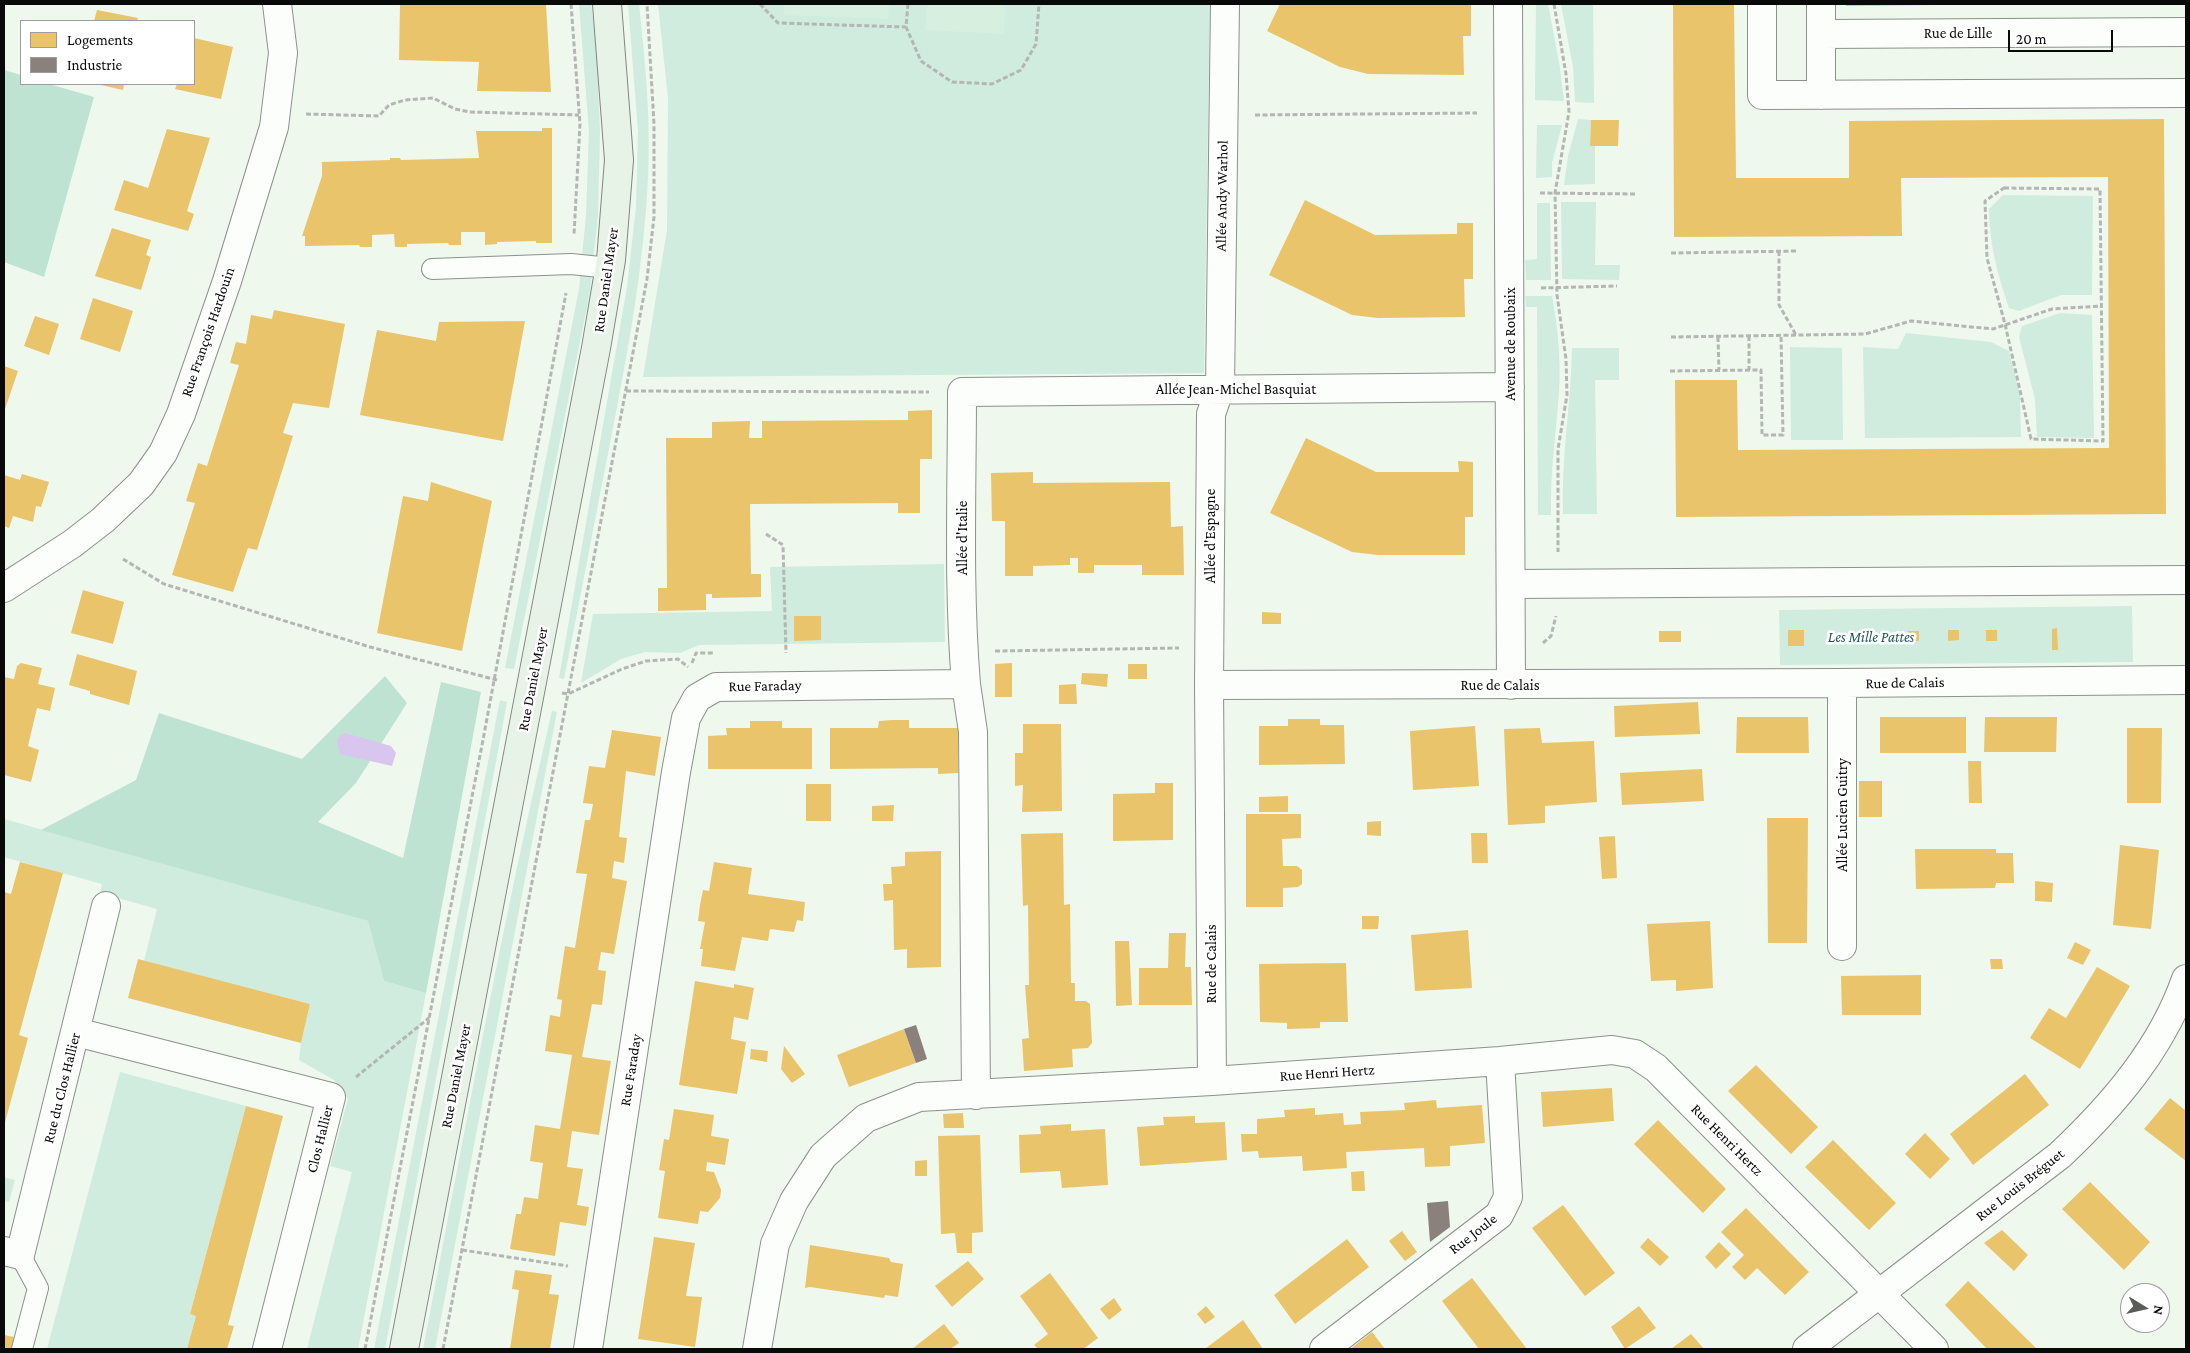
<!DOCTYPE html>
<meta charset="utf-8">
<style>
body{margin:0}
#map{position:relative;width:2190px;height:1353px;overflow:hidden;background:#eef8ed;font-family:"Crimson Pro",serif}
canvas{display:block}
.frame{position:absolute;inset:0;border:5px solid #090909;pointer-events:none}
.legend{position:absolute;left:20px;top:20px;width:175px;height:65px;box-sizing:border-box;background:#fff;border:1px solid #9d9d9d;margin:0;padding:6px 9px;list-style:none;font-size:15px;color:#090909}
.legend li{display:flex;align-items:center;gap:10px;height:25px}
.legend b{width:25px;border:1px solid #9d9d9d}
.north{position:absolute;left:2120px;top:1283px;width:50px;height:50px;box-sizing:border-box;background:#fff;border:1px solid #9d9d9d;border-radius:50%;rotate:99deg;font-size:14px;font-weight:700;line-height:20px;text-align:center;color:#090909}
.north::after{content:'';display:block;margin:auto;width:18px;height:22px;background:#595d59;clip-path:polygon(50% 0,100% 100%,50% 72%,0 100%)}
.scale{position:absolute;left:2008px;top:30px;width:105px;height:22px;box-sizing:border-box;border:2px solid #090909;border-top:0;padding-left:6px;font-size:15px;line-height:18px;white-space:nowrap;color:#090909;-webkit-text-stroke:4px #fff;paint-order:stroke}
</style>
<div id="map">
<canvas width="2190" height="1353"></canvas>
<div class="frame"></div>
<ul class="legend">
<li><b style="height:14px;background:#e9c46a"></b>Logements</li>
<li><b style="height:14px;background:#8a817c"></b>Industrie</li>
</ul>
<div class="north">N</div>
<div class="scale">20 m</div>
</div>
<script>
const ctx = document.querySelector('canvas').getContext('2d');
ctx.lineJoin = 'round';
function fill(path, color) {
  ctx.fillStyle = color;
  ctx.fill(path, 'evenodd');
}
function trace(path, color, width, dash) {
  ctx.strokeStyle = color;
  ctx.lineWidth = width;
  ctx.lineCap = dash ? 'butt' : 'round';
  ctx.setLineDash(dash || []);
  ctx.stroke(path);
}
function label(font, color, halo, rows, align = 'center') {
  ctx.font = font + ' "Crimson Pro",serif';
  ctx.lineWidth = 5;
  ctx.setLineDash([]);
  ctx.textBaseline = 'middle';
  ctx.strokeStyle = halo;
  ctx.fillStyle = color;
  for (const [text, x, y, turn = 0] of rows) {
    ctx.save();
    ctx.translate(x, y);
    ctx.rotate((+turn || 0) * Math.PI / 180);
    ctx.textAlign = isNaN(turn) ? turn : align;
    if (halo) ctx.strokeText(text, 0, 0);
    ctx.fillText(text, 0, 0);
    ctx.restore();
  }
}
fill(new Path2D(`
 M579 4H591L596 39 600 132 598 215 590 292 514 669 505 668 579 289 586 215 589 132Z
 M628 4H639C645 62 651 119 648 177 644 265 628 352 611 438 595 519 580 599 564 679L559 678 627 287 636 207 638 131Z
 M658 4H1210L1204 373 643 377 667 230 668 98Z
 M1536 4H1548L1560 68 1564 101 1535 100Z
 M1561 4H1593L1594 103 1575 102 1573 67Z
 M1578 119 1591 120 1590 145 1595 146V184L1564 185 1568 156Z
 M1537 125H1562L1552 163V177L1536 178Z
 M2003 195 2093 196 2092 295H2061L2019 311 2009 308C1997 272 1990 247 1989 209Z
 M1561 202H1596L1595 265H1620L1619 280 1562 279Z
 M1537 203H1550L1551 280H1526L1525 260 1537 259Z
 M1525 296H1552C1558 328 1561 360 1559 392 1556 435 1550 471 1551 515H1538L1537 307H1526Z
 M2060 313 2092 315 2094 438 2037 437 2035 399 2019 337 2022 326Z
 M1906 333 1991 342 2009 351 2020 395 2021 437 1865 438 1863 347 1898 349Z
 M1790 347 1842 348 1843 440H1791Z
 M1572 348H1619V380H1595L1597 514H1563C1561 458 1571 404 1572 348Z
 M944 564 945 642 699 645 680 653 645 652 621 659 581 683 593 614 772 611 770 567Z
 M2132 606 2133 662 1780 665 1779 610Z
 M500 700 507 702 498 751 385 1349H374Z
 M552 711 557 712 435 1349H423C464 1136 502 922 552 711Z
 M4 819 368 921 384 981 426 993 358 1349H307L352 1172 330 1166 348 1099 334 1080 299 1060 301 1043 310 1004 144 961 157 909 100 893 102 884 4 857Z
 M120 1072 246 1106 190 1314 196 1316 187 1349H47Z
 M4 1177 15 1180 9 1202 4 1201Z`), '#cfecde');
fill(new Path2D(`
 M4 70 21 75V84H49L94 97 44 277 4 262Z
 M385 676 407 703 356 783 318 822 403 858 441 682 481 692 426 993 384 981 368 921 41 830 136 780 159 713 302 759Z`), '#bee3d3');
fill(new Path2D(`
 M784 4H889L888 19 784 15Z
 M927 4H1005L1004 34 926 30Z`), '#d7efdf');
fill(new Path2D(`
 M345 733 391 746 396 753 392 766 340 754 337 741 340 735Z`), '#d8c6ee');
fill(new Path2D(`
 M400 4H546L551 92 477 91 479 62 399 60Z
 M1280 4H1471V36H1463L1464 75 1368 74 1340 67 1267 31Z
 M1673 4H1734L1736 178H1849V121L2164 119 2166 514 1676 517 1675 380H1737L1738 450 2109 448 2108 177 1901 178 1902 236 1674 237Z
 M1846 4H1932V5L1846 6Z
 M97 10 138 18 137 21H94Z
 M194 38 233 47 221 99 175 89 177 84H194Z
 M96 84H124L123 90Z
 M1591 120H1619L1618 146H1590Z
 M542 128H552V243H536V241L497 242V244L485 245V232H461V245H449L448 243 407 244V247H395L394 234 372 235V247H360L359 245 305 246V236H302L322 176V162L390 160V158H400L401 160 479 158 476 131H542Z
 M167 129 210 138 187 211 194 214 188 231 114 210 124 180 148 188Z
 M1305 200 1375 235 1457 234V223H1473V279H1464L1465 317 1378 318 1352 315 1269 275Z
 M112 228 151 240 146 255 151 257 141 290 95 276Z
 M93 298 133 311 120 352 80 339Z
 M274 310 345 324 329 408 293 403 283 433 293 436 276 490 257 550 248 548 233 592 172 575 195 503 186 501 198 463 207 466 239 365 230 363 236 342 246 344 251 315 272 319Z
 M35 316 59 324 49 355 24 346Z
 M525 321 503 441 360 415 377 330 436 341 439 322Z
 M4 366 18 371 4 412Z
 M932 410V459H920V513H898V503L750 504 751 574H761V597L712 598V594H706V610L658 611V588H667L666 438H712V422L750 421 749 438H762V421L908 420V411Z
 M1306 438 1376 472H1459L1458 461 1473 462V517H1465V555H1378L1352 552 1270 513Z
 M1033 472V483L1170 482 1171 527 1183 526 1184 575H1142V565H1094V573H1078V558H1070V565L1033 566V576H1005V521H992L991 473Z
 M22 474 49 482 41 507 36 506 33 522 13 516 9 528 4 526V475L20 480Z
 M431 482 492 501 462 651 377 633 403 496 428 501Z
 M83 590 124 602 113 644 71 633Z
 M1262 612 1281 613V624H1262Z
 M794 616H821V640L794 641Z
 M2057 628 2058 650H2052V629Z
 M1788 630H1804V646H1788Z
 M1948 630H1959V640L1948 641Z
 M1986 630H1997V641H1986Z
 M1659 631H1681V642H1659Z
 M1908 631H1919V641H1908Z
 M77 654 137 671 129 705 90 694V691L69 685Z
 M21 663 42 668 38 684 55 688 50 711 37 708 28 746 39 750 31 782 4 775V677L14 679 17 666Z
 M1012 663V697H995V664Z
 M1128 664H1147V679H1128Z
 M1082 673 1108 674 1107 687 1081 684Z
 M1076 684 1077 704H1059V685Z
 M1698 702 1700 734 1615 737 1614 706Z
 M1737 717H1808L1809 753H1736Z
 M1880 717H1966V753H1880Z
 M1985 717H2057L2056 752H1984Z
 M1288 719H1320V725H1344L1345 764 1259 765V726H1288Z
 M893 720H909V728H958V773L938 774V768L830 769V728H878L879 721Z
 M750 721H782V728H812V769H708V736L727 735 726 728H750Z
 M1023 724H1061L1062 811 1022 812 1023 785 1015 786V753H1023Z
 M1475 726 1479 786 1413 790 1410 731Z
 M1540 728 1542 743 1594 741 1597 802 1545 806V823L1508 825 1504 729Z
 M2127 728H2162L2161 803H2127Z
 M612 730 661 737 655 776 626 771 619 837 627 838 624 863 614 861 612 878 627 881 614 954 601 952 598 970 606 971 602 1005 592 1004 582 1057 611 1061 599 1135 572 1131 567 1167 583 1169 577 1205 589 1207 586 1226 560 1222 555 1256 510 1249 516 1214H521L524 1197 538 1199 543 1163 530 1161 535 1125 560 1129 572 1055 545 1051 550 1015 560 1017 562 1000 557 999 565 946 575 948 587 874 576 873 585 820H590L593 804 583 803 589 766 605 768Z
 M1968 761H1981L1982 803H1969Z
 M1702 769 1704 801 1622 805 1620 773Z
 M1859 781H1882V817H1859Z
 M1155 783H1173V840L1113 841V794L1155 793Z
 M806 784H831V821H806Z
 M1288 796V812H1259V797Z
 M894 805 893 821H872V806Z
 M1246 814H1301V838L1282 839 1283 866H1297L1302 870V884L1298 887 1283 888V907H1246Z
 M1767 818H1808L1807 943H1768Z
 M1381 821V836L1367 835V822Z
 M1063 833 1064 905 1070 904 1071 983H1075V1001H1086L1090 1004 1092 1043 1088 1048 1072 1049 1073 1067 1024 1071 1022 1039 1029 1038 1025 985H1029L1028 905 1023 906 1021 834Z
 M1471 833H1487L1488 863H1472Z
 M1615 836 1617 878 1602 879 1599 837Z
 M2120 845 2159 850 2151 929 2113 925Z
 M1915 849H1996V853H2013L2014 883H1996L1995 888 1916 889Z
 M941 851V967L907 968V949L894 950 893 900 884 901 883 884H892L891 867 905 866V852Z
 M20 862 63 873 19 1035 28 1038 4 1126V892L11 894Z
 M714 862 752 868 748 894 805 902 803 921 797 920 794 932 770 929 768 941 742 937 735 971 701 966 703 949H700L705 922 698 921 700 905 703 890 709 891Z
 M2035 881 2053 883 2052 902 2035 901Z
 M1362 916H1379L1378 929H1362Z
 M1710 921 1713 988 1676 991V980L1651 981 1647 924Z
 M1468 930 1472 988 1415 991 1411 935Z
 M1169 933H1186L1185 967H1191L1192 1005H1139V968H1168Z
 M1115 941H1129L1132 1005 1116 1006Z
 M2075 942 2091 950 2083 965 2067 958Z
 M138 959 310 1004 301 1043 128 998Z
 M1990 959H2002L2003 969H1991Z
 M1346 963 1348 1022H1320V1028L1287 1029V1023L1260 1022 1259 964Z
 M2097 967 2130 986 2080 1069 2030 1038 2049 1008 2066 1018Z
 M1921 975V1015H1842L1841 976Z
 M695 981 734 988V984L754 988 748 1020 734 1017 731 1039 746 1042 737 1094 679 1085Z
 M904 1029 916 1063 849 1087 837 1055Z
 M784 1046 805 1074 792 1083 781 1069Z
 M751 1049 768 1051 767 1062 750 1059Z
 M1756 1065 1818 1127 1791 1154 1728 1091Z
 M2025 1074 2049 1105 1973 1165 1950 1134Z
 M1612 1088 1614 1121 1543 1127 1541 1092Z
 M2170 1098 2186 1111V1161L2144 1129Z
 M1436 1100 1437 1108 1482 1105 1485 1143 1450 1146V1166L1425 1167 1424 1148 1346 1152 1347 1168 1303 1171 1302 1156 1259 1158 1258 1151 1242 1152 1241 1134H1257V1119L1285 1117 1284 1110 1315 1108V1115L1343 1113 1344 1125 1361 1124 1360 1112 1405 1110 1404 1103Z
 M246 1106 283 1116 228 1325 234 1326 227 1349H187L196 1316 190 1314Z
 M674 1109 714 1115 711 1136 729 1139 725 1165 707 1162 706 1171 714 1172 721 1190 720 1198 708 1212 700 1211 698 1224 658 1218 665 1171 659 1170 664 1139 669 1140Z
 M963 1113 964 1128H944L943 1114Z
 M1195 1116V1123L1225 1122 1227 1160 1140 1166 1137 1127 1164 1125 1163 1117Z
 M1658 1120 1726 1189 1703 1213 1634 1144Z
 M1071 1124V1131L1105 1129 1108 1185 1062 1188 1060 1171 1020 1173 1019 1135 1041 1134 1040 1126Z
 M1925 1133 1950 1159 1930 1179 1905 1154Z
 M980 1135 983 1232 972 1233V1253H957L955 1233 941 1234 938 1136Z
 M1833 1140 1896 1203 1869 1230 1805 1167Z
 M927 1160V1176H915V1161Z
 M1364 1171 1365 1191H1352L1351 1172Z
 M2090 1182 2150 1242 2124 1270 2062 1209Z
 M1563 1205 1615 1273 1585 1296 1532 1228Z
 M1746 1208 1809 1272 1785 1295 1757 1268 1745 1280 1732 1267 1744 1255 1721 1232Z
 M2002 1230 2028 1255 2014 1271 1984 1243Z
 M1402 1231 1417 1252 1405 1261 1389 1241Z
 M654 1237 695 1243 686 1296 702 1297 695 1347 638 1339Z
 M1648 1238 1669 1257 1660 1266 1640 1247Z
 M1347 1239 1369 1267 1295 1324 1274 1295Z
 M1719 1242 1731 1254 1716 1269 1705 1257Z
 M810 1245 889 1258 891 1262 903 1264 898 1297 885 1295 884 1298 810 1287 805 1288Z
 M968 1261 984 1279 952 1307 935 1286Z
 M515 1270 552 1275 549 1294 559 1295 550 1349H510L519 1290 512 1289Z
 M1050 1273 1098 1338 1083 1349H1038L1034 1345 1048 1334 1020 1296Z
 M1472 1278 1527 1349H1479L1442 1301Z
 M1968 1281 2037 1349H1987L1945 1305Z
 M1114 1298 1122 1310 1109 1320 1100 1309Z
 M1206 1306 1215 1317 1205 1324 1197 1314Z
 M1639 1306 1656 1328 1625 1349 1611 1327Z
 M1243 1320 1263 1349H1205Z
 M944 1324 959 1343 950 1349H912Z
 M1372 1332 1385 1349H1350Z
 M1691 1334 1704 1349H1671Z
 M4 1335 14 1337 11 1349H4Z`), '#e9c46a');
fill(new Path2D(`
 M916 1025 927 1059 916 1063 904 1029Z
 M1448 1201 1450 1227 1430 1242 1427 1203Z`), '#8a817c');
const service = new Path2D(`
 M432 269 571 264 610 268
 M20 1255 38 1288 22 1349`);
const minor = new Path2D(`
 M1508 4 1511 685
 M1762 4V95L2186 93
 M1821 4V34L2186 32
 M1821 34V95
 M1511 584 2186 580
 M4 588 72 544 103 520 141 484 163 453 181 414 227 281 274 127 283 53 277 4
 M966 684C958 588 962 489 962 392L1510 387
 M1209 685 1211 414 1220 388 1225 4
 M1842 946V683
 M76 1032 331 1097 267 1349
 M1212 1081 1209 685 1842 683 2186 680
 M4 1251 20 1255 106 906
 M588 1349 676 772 686 718 697 698 716 687 966 684 973 732 976 1095
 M757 1349 775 1244 794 1201 823 1156 866 1118 919 1097 1212 1081 1500 1061 1612 1050 1635 1054 1656 1068 1934 1349
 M1324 1349 1499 1215 1508 1197 1500 1061
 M1807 1349 2060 1155C2113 1105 2162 1048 2186 979`);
const secondary = new Path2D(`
 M404 1349 596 348 611 260 619 160 607 4`);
trace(service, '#8c918c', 22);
trace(minor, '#8c918c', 30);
trace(secondary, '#838782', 30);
trace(new Path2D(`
 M571 4 580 124 574 235
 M760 4 778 23 906 27
 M908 4 906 27 921 61 952 82 992 84 1021 70 1036 44 1039 4
 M1554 4 1566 74 1569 112 1555 193 1557 295 1566 359 1567 395 1558 449V552
 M306 114 379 116 389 105 405 100 433 98 455 109 470 112 579 115
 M1255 115 1477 113
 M2004 188 2100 189 2103 441 2031 439 2005 324 1987 258 1985 201Z
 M1540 193 1635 194
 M1779 251V305L1796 335
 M1671 253 1798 251
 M1541 288 1617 286
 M1749 336V370
 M1671 337 1865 334 1911 321 1993 329 2052 309 2101 306
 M1718 337 1719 370
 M1670 371 1761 370 1762 435H1783L1781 335
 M626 391 929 392
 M766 534 783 545 786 653
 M123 559 164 584 370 647 497 680
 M1543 643 1551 636 1556 616
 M995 651 1179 648
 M692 663 696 653H714
 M562 693 568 694 622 669 646 661 678 659 688 667
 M356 1077 429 1018
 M462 1250 568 1266
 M365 1349 483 740 566 293
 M443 1349 647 279 654 217V124L647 4`), '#b4b6b4', 3, [5, 2.5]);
trace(service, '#fcfefc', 20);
trace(minor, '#fcfefc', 28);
trace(secondary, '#e8f3e8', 28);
label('15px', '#090909', '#fff', [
 ["Rue de Lille",1958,33],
 ["Allée Andy Warhol",1222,196,-89],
 ["Rue Daniel Mayer",606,280,-82],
 ["Rue François Hardouin",208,332,-71],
 ["Avenue de Roubaix",1510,344,-90],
 ["Allée Jean-Michel Basquiat",1236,389],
 ["Allée d'Espagne",1210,536,-90],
 ["Allée d'Italie",962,538,-90],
 ["Rue Daniel Mayer",533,679,-79],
 ["Rue de Calais",1905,683,-1],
 ["Rue de Calais",1500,685],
 ["Rue Faraday",765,686,-1],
 ["Allée Lucien Guitry",1842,815,-90],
 ["Rue de Calais",1211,964,-90],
 ["Rue Faraday",631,1070,-81],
 ["Rue Henri Hertz",1327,1073,-4],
 ["Rue Daniel Mayer",456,1076,-79],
 ["Rue du Clos Hallier",62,1088,-76],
 ["Clos Hallier",320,1139,-76],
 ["Rue Henri Hertz",1727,1140,45],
 ["Rue Louis Bréguet",2020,1185,-38],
 ["Rue Joule",1473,1234,-38]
]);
label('italic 15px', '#215a54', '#fff', [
 ["Les Mille Pattes",1871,637]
]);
</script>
